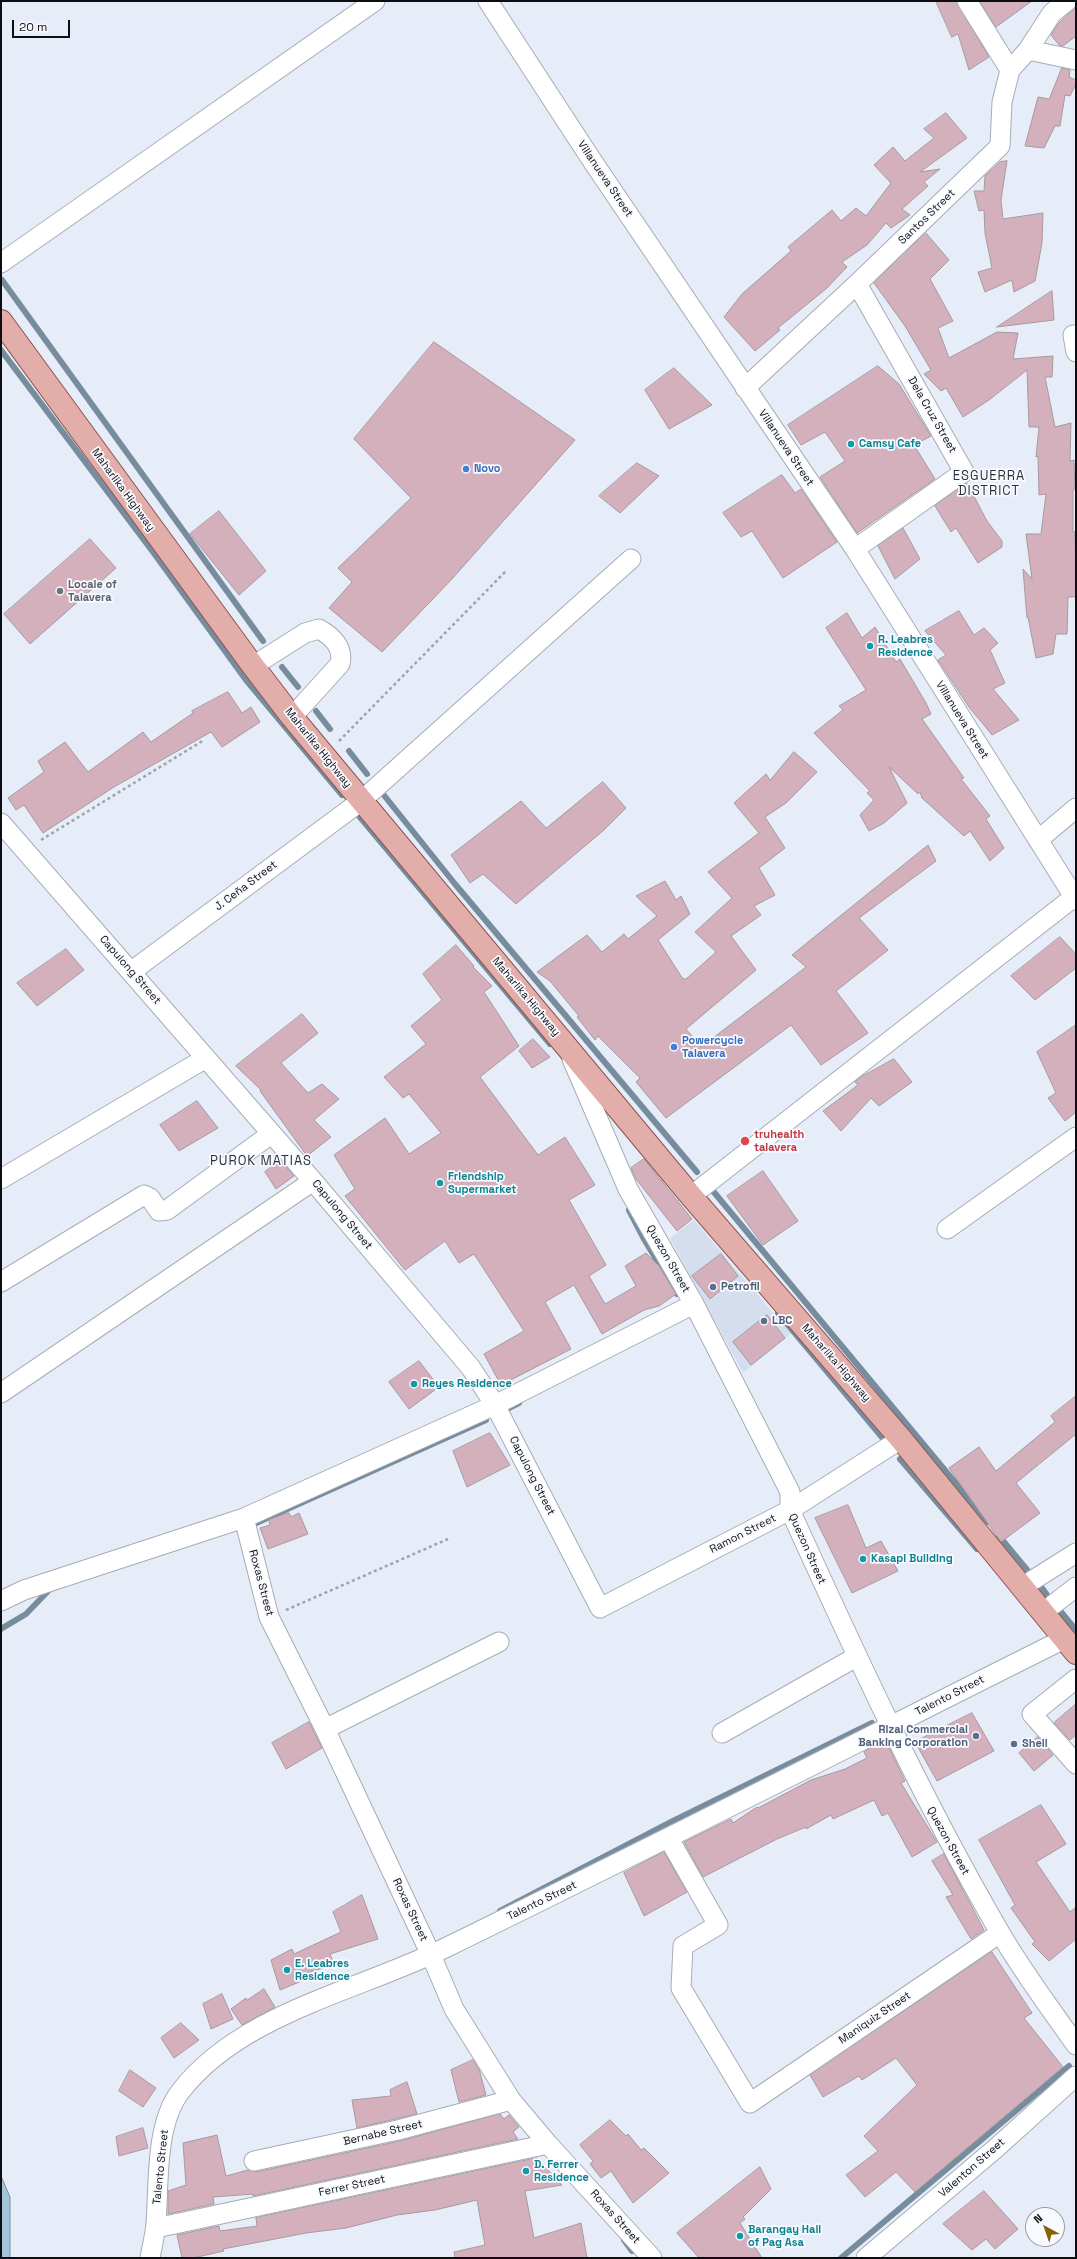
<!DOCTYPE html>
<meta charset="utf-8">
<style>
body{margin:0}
#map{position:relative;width:1077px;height:2259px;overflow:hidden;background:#e7edf8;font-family:"Space Grotesk",sans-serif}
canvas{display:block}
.frame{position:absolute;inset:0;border:2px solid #0c0e11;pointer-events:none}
.north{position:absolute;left:1025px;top:2207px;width:40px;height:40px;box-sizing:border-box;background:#f8faff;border:1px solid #9a9ca0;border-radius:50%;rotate:320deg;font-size:11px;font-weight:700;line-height:16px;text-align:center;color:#0c0e11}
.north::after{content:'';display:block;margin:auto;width:14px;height:18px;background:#886200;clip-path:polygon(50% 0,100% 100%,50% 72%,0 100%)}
.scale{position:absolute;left:12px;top:20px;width:58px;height:18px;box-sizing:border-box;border:2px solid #0c0e11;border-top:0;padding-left:5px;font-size:12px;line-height:14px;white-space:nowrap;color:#0c0e11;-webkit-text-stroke:3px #f8faff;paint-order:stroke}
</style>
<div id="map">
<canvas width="1077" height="2259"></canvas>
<div class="frame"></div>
<div class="north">N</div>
<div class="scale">20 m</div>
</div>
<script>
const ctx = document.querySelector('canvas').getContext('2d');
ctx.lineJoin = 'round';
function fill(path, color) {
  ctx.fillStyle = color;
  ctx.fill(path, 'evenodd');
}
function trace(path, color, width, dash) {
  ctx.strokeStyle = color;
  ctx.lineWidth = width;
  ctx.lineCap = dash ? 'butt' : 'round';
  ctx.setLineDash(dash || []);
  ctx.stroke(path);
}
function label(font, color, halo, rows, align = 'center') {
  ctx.font = font + ' "Space Grotesk",sans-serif';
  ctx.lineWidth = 3.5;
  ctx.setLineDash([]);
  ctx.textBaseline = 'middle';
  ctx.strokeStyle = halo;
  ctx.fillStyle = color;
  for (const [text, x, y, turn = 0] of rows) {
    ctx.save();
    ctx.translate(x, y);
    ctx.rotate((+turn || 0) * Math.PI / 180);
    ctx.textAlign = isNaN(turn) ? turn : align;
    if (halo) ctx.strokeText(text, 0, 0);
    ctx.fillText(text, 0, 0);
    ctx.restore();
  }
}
fill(new Path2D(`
 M694 1220 791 1334 743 1373 670 1238Z`), '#d5deef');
const water = new Path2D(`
 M1 2176 10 2197V2258H1Z`);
fill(water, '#a5c4d9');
trace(water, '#778d9d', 1);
trace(new Path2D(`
 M2 280 263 641
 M1 350 153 552 246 680 342 795
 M282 667 298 687
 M316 711 330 729
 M349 751 367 774
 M383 794 455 884 697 1172
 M359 816 550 1044
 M713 1191 988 1522
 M629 1210 644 1239 677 1294
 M778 1313 886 1442
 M507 1409 519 1403
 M900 1459 977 1549
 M254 1524 486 1420
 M999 1536 1028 1571
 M1042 1588 1047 1595
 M1061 1612 1076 1630
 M1 1629 26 1614 52 1587
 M500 1911 673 1821 872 1723
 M624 2240 632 2251
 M841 2258 1069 2066`), '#778d9d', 6);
const building = new Path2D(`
 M936 1H956L989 57 969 70 958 34 952 37Z
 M980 1H1032L996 27Z
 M1076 7V36L1063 46 1059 45 1051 35 1058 24Z
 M1062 68 1070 70 1069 77 1076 80V84L1070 96 1065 95 1060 126H1055L1044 148 1025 146 1038 97 1049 99Z
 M946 113 967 138 920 172 940 169 924 182 928 186 902 209 910 215 891 228 886 223 867 245 842 262 847 267 827 288 778 328 780 330 755 351 724 317 742 294 791 251 788 247 832 210 841 221 856 208 866 216 891 183 874 165 893 147 905 161 934 138 924 129Z
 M1007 161 1001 200 1003 219 1043 213 1042 243 1035 281 1014 292 1012 280 985 292 978 272 992 268 985 233 984 210 979 211 974 191H984L985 176 1000 162Z
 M926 233 949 260 930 279 953 321 938 328 949 358 997 332 1018 333 1013 359 1053 356 1052 377H1045L1055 427 1071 423 1070 461 1074 460 1075 489 1073 490V532H1075L1076 585V597H1068L1067 634H1056L1053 654 1036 658 1028 617 1027 618 1023 569 1032 579 1026 534H1041L1046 494 1039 495 1038 456 1036 457 1039 427H1029L1027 370 989 400 963 417 946 388 941 391 924 374 931 370 905 326 874 283Z
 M1052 291 1054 320 997 327Z
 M434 342 575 440 452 579 382 652 329 608 352 582 338 568 411 498 354 439Z
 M878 366 899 384 931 436 914 445 935 479 857 533 820 477 845 461 825 432 801 445 788 425Z
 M674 368 712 405 669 429 645 390Z
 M637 463 659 476 620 513 599 496Z
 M782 475 795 493 801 489 837 542 783 578 752 531 741 537 723 513Z
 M967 483 987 521 1002 541V547L978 563 956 528 951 532 935 506Z
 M219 511 266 571 239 595 190 534Z
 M903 528 920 559 895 579 878 546Z
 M90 539 116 568 30 644 4 614Z
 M959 611 974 635 984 628 998 643 990 650 1005 683 993 689 1019 720 992 735 969 707 938 660 946 655 925 631Z
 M847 613 862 638 875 627 896 662 900 659 926 703 931 714 922 719 964 778 961 779 990 816 986 819 1004 848 990 861 970 831 964 836 922 798 920 792 918 794 889 767 907 803 884 823 869 831 860 815 874 800 867 793 870 791 814 733 843 710 839 706 866 690 826 628Z
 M228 692 242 713 251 707 260 722 222 747 211 732 114 787 43 833 24 805 16 810 8 798 44 772 38 761 65 742 88 772 143 732 151 742 193 713 192 711Z
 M794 752 817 772 786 803 765 817 785 848 759 868 775 895 754 906 761 915 731 936 756 970 686 1029 701 1047 806 967 792 955 928 845 936 861 859 918 888 950 836 991 868 1033 821 1065 791 1025 666 1118 636 1082 640 1078 598 1036 595 1040 577 1017 579 1016 550 981 537 972 587 935 602 952 624 934 628 939 657 916 636 896 665 881 676 900 681 896 690 914 658 940 683 979H686L716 952 695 932 732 898 708 872 759 833 734 803 766 774 770 780Z
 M603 782 626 808 604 830 516 904 483 874 470 883 451 855 521 801 546 828Z
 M1060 937 1076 954V968L1035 1000 1011 976Z
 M456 945 474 966 473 967 492 986 484 992 519 1046 480 1077 538 1155 565 1137 595 1185 569 1200 606 1265 589 1276 605 1304 636 1286 625 1266 646 1253 659 1266 676 1294 659 1306 644 1310 602 1334 574 1285 545 1302 571 1349 501 1385 484 1354 524 1331 474 1254 459 1263 445 1241 405 1270 345 1196 355 1189 334 1155 385 1118 409 1154 441 1133 409 1094 403 1098 384 1077 426 1044 411 1026 442 1000 423 974Z
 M66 949 84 970 37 1006 17 983Z
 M302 1014 318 1033 281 1063 308 1093 322 1084 339 1099 314 1120 331 1137 307 1156 260 1091 261 1090 236 1066Z
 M1076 1025V1112L1065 1121 1048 1098 1056 1093 1037 1052Z
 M533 1039 550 1057 532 1068 519 1051Z
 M894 1059 912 1082 879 1106 871 1098 841 1131 823 1111 858 1085 855 1082 861 1077Z
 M197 1101 218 1128 179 1151 160 1125Z
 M644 1159 692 1219 677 1231 636 1179 631 1168Z
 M280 1160 294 1176 276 1189 265 1172Z
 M763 1171 798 1221 763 1245 727 1196Z
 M721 1254 738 1276 710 1299 692 1276Z
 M767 1315 785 1338 751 1365 733 1342Z
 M419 1361 439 1387 409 1409 389 1382Z
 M1076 1396V1434L1016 1483 1040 1513 1001 1542 949 1468 979 1447 996 1471 1055 1422 1051 1416Z
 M490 1433 510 1465 467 1487 453 1451Z
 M848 1505 866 1548 881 1541 898 1571 852 1593 815 1518Z
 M289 1513 291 1517 299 1513 308 1534 268 1549 260 1528 270 1525 269 1520Z
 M1076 1704V1735L1070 1740 1054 1723Z
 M972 1713 994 1751 937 1781 915 1742Z
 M309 1722 322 1748 286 1769 272 1743Z
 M1038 1737 1053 1755 1034 1771 1019 1753Z
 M886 1741 905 1781 901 1783 937 1842 912 1857 888 1813 882 1816 874 1800 833 1819 831 1815 806 1829V1827L777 1839 703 1877 684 1842 731 1819 733 1823 757 1807 758 1808 811 1780 845 1769 867 1758 864 1752Z
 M1041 1805 1066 1844 1036 1862 1070 1912 1076 1907V1939L1049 1961 1032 1944 1035 1942 1011 1908 1015 1905 979 1840Z
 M664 1852 687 1892 644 1916 624 1873Z
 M944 1854 984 1930 971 1939 946 1897 953 1895 932 1861Z
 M362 1895 378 1939 330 1954 334 1964 302 1975 304 1980 280 1990 271 1960 292 1949 294 1954 341 1932 333 1912Z
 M992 1952 1032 2013 1024 2018 1063 2067 915 2192 896 2172 865 2197 846 2175 878 2151 864 2136 917 2085 896 2058 862 2080 859 2076 823 2097 810 2075Z
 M264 1989 275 2007 242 2025 231 2009 246 1998 247 2000Z
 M222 1994 233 2019 211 2029 203 2004Z
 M181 2023 199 2040 174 2058 161 2038Z
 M473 2060 479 2069 486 2095 459 2102 451 2070Z
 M130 2070 156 2088 143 2107 119 2091Z
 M407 2082 417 2114 357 2128 352 2100 391 2096 390 2090Z
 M500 2114 504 2119 509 2115 519 2127 513 2132 518 2139 253 2196V2194L213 2197 214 2204 168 2214V2191L186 2185 183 2143 217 2135 226 2176 248 2170 256 2172 400 2141Z
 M610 2120 626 2136 628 2134 641 2150 644 2148 669 2173 633 2203 611 2171 601 2178 590 2164 593 2161 580 2145Z
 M143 2128 148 2148 119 2156 116 2137Z
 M537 2158 562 2185 525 2191 534 2238 581 2223 587 2258H455L454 2252 485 2245 477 2200 435 2210 397 2215 346 2228 306 2233 223 2249 224 2251 193 2258H182L177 2235 219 2226 220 2231 257 2226 256 2218Z
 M760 2167 771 2189 743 2217 745 2219 740 2223 762 2258H699L677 2233Z
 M984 2191 1018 2229 995 2249 986 2239 972 2250 943 2224Z`);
fill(building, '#d4b0bd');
trace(building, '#a6999e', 1);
const minor = new Path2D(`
 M488 1 591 159 855 549 1076 900
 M967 1 1010 70
 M1028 50 1076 60
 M1 263 375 1
 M1073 335 1076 352
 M745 388 857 284 1000 146 1002 102 1010 70 1028 50 1052 13 1067 1
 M855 549 964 472 857 284
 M253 666 305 633 319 629C332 636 344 648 340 664L292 717
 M1 823 313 1181 471 1368 495 1405 600 1608 790 1510 901 1439
 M1038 840 1076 808
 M132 971 361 801 631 559
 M572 1059 628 1189 694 1304 790 1492V1510C855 1653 920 1795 999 1931 1022 1971 1050 2008 1076 2045
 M1 1179 206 1058
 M691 1196 1074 897
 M947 1229 1076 1137
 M1 1282 144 1195 150 1198 159 1211 167 1210 271 1134
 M1 1393 313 1181
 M244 1518 269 1617 325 1729 431 1955 454 2009 511 2100 548 2144 652 2258
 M1022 1587 1076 1553
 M1 1601 24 1590 244 1518 495 1405 694 1304
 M1042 1613 1076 1587
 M1076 1679 1032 1714 1076 1764
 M325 1729 499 1642
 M722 1733 856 1657
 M669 1839 718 1925 683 1946 681 1988 750 2103 1000 1933
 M254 2161 398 2130 511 2100
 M156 2228 548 2144
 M150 2258C152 2247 155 2235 156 2223 159 2184 155 2125 180 2092 239 2014 360 1990 445 1948 652 1847 858 1742 1064 1639
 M866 2258 995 2149 1076 2076`);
const major = new Path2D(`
 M1 321 253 666 292 717 691 1196 901 1439 1076 1653`);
trace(minor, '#a6acb6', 21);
trace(major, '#8c534f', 24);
trace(new Path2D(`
 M339 741 506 571
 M41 840 204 740
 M286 1610 448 1539`), '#9ea3ab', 2.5, [3, 3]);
trace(minor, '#fff', 19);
trace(major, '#e3aeaa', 22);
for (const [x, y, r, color] of [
 [851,444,4,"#0f9aa8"],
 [466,469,4,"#3f7fe0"],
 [60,591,4,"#6b7280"],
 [870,646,4,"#0f9aa8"],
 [674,1047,4,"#3f7fe0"],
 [745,1141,5,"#e0444e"],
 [440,1183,4,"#0f9aa8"],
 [713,1287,4,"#5c6f8a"],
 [764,1321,4,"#5c6f8a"],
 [414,1384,4,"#0f9aa8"],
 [863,1559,4,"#0f9aa8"],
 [976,1736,4,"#5c6f8a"],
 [1014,1744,4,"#5c6f8a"],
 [287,1970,4,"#0f9aa8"],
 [526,2171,4,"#0f9aa8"],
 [740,2236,4,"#0f9aa8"]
]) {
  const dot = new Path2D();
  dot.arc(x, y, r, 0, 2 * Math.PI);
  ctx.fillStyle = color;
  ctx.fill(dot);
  trace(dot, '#f8faff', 1.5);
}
label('11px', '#0c0e11', '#f8faff', [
 ["Villanueva Street",605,179,56],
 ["Santos Street",927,217,-44],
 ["Dela Cruz Street",932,415,60],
 ["Villanueva Street",786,448,56],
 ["Maharlika Highway",123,490,54],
 ["Villanueva Street",962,720,58],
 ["Maharlika Highway",318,748,51],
 ["J. Ceña Street",246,886,-37],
 ["Capulong Street",130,970,49],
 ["Maharlika Highway",526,997,50],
 ["Capulong Street",342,1215,50],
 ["Quezon Street",668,1259,60],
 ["Maharlika Highway",836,1363,49],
 ["Capulong Street",532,1476,63],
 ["Ramon Street",743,1534,-27],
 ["Quezon Street",807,1549,66],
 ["Roxas Street",261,1583,75],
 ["Talento Street",950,1696,-27],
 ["Quezon Street",948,1841,61],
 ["Talento Street",542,1901,-26],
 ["Roxas Street",410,1910,65],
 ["Maniquiz Street",875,2018,-34],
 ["Bernabe Street",383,2133,-13],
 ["Talento Street",161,2167,-84],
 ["Valenton Street",972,2168,-41],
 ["Ferrer Street",352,2186,-12],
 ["Roxas Street",615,2217,48]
]);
label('bold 11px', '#0d838f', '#f8faff', [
 ["Camsy Cafe",859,444],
 ["R. Leabres",878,640],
 ["Residence",878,653],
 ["Friendship",448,1177],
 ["Supermarket",448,1190],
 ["Reyes Residence",422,1384],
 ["Kasapi Building",871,1559],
 ["E. Leabres",295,1964],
 ["Residence",295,1977],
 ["D. Ferrer",534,2165],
 ["Residence",534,2178],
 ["Barangay Hall",748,2230],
 ["of Pag Asa",748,2243]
], 'left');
label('bold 11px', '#366cbe', '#f8faff', [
 ["Novo",474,469],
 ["Powercycle",682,1041],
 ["Talavera",682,1054]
], 'left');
label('bold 11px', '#5b616d', '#f8faff', [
 ["Locale of",68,585],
 ["Talavera",68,598]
], 'left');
label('bold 11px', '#be3a42', '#f8faff', [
 ["truhealth",754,1135],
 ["talavera",754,1148]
], 'left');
label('bold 11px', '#4e5e75', '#f8faff', [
 ["Petrofil",721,1287],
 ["LBC",772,1321],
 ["Rizal Commercial",968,1730,"right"],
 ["Banking Corporation",968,1743,"right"],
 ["Shell",1022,1744]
], 'left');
ctx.letterSpacing = '1px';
label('13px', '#2d323a', '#f8faff', [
 ["ESGUERRA",989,476],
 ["DISTRICT",989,491],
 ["PUROK MATIAS",261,1161]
]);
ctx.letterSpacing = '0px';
</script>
